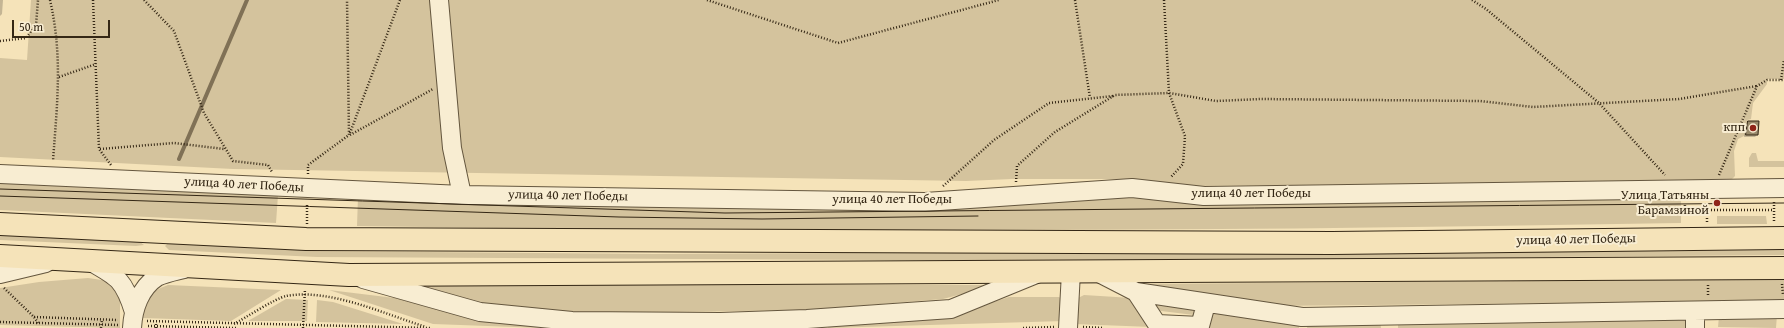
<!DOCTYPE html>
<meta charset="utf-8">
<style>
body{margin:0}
#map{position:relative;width:1784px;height:328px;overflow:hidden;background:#f5e3b9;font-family:"Gentium Book Plus",serif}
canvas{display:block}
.scale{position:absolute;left:12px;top:20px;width:98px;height:18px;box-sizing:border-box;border:2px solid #342715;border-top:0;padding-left:5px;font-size:12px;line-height:14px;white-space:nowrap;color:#342715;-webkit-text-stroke:3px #f8edd2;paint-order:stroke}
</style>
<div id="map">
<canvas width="1784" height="328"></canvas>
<div class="scale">50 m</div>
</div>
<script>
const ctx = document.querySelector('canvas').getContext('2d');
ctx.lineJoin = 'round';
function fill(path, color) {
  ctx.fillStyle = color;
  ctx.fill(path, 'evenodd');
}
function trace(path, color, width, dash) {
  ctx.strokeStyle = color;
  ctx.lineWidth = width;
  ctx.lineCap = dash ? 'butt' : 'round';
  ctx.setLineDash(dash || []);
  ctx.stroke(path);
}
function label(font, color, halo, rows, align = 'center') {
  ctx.font = font + ' "Gentium Book Plus",serif';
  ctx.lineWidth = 4;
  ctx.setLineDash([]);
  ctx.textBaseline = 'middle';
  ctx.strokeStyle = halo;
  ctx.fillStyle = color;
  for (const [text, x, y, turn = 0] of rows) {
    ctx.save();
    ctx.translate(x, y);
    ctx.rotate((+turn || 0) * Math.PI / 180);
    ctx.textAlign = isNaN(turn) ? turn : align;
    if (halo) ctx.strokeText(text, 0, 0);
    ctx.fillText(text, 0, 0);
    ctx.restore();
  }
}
fill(new Path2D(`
 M31 0H1784V79H1767V84L1753 103 1751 119 1747 120 1746 135 1738 139 1734 151 1735 176 1730 181 1196 186 1137 179H1012L966 181 233 169 0 157V58L27 60Z
 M1752 153H1756L1758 161H1784V167H1749V158Z
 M0 181 278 195 276 223 0 210Z
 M1014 192 1681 195V223C1239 231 798 233 357 226L358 197 534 202Z
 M1717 216H1766L1767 224H1717Z
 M0 235 138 240 144 245 136 246 0 240Z
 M170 241 313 251 654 254 1784 248V255L1067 261 317 257 169 250 165 246Z
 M88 278 109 281 120 292V328L0 325V288L39 282Z
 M1784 279V301L1267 306 1140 284Z
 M168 285 281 290 231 321 143 318C146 296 147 293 168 285Z
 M413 285H996L943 299 806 310 612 313 513 310 459 300Z
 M329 290 411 300 703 328H542L433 324Z
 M1084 295 1132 298 1152 327 1074 324 1078 298Z
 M1009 297H1059L1064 301V321L828 328 829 323 949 316Z
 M286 299 308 300 307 321H248Z
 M1146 299 1197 306 1194 315 1153 310Z
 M317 300 333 302 403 324 316 322Z
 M1210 309 1299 320V328H1202Z
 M1777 315 1776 328 1718 327 1719 316Z
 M1688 316 1687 328H1398V320Z
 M1380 320 1381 328H1307L1308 321Z`), '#d4c39d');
fill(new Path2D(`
 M0 0H3L2 14 0 16Z
 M1748 122 1757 135 1755 137H1744L1746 124Z`), '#0003');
trace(new Path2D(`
 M179 159 247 0`), '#807156', 4);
const building = new Path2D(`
 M1748 121H1759L1758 135H1746Z`);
fill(building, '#98896a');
trace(building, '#342715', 1);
const minor = new Path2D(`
 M439 0 452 148 462 195
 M0 174 462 195 925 202 1132 188 1204 196 1784 188
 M91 262C118 277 124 280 134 312
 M1099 273 1136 292 1302 317 1784 309
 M0 274 46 263
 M363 279 480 312 572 321 720 322 807 319 951 309 1039 273
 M1136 292 1157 324 1200 326 1206 304
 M1695 311V328
 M132 328C133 309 140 288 157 277 165 273 176 271 184 269
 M1068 328 1071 272`);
const major = new Path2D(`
 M0 224 306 239 1332 243 1784 238
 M0 256 349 275 1784 268`);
trace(minor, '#64563e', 20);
trace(major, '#342715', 24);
trace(new Path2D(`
 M50 0C63 57 57 104 53 161
 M93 0 99 149 111 165
 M144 0 174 31 204 113 233 161 268 165 272 172
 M707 0 838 43 999 0
 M1075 0 1090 98
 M1164 0 1169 93 1185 136 1183 164 1171 177
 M1472 0 1486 9 1599 103 1665 175
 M0 41 26 38 36 25 38 0
 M59 77 96 64
 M1781 80 1784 60
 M350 133 400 0
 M350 135 433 89
 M100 149 174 143 224 149
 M308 174V165L349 135 347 0
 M1719 175 1757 86 1767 80H1784
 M1016 182 1017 166 1055 132 1115 95 1169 93 1216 101 1261 99 1480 101 1533 107 1679 99 1757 86
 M943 186 994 140 1049 103 1113 96
 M1774 202V223
 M1707 203V222
 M1684 210H1774
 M1684 212 1685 205
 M307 224V203
 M1782 284 1783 295
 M1708 285V296
 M4 288 34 317 38 323
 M34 317 118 320
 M147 321 430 328
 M0 322 119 325
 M234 324C245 318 276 298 286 296 330 288 384 314 426 327
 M148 326 237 328
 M1083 327 1104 328
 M101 328 102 320
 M156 328V322
 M303 328 305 289
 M1023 328 1054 327`), '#342715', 2.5, [1, 2]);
trace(minor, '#f8edd2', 18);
trace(major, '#f5e3b9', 22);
trace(new Path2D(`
 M0 189 725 213 1784 203
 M0 196 619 217 762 219 978 216`), '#342715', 1);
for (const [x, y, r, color] of [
 [1753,128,4,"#8f2418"],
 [1717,203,4,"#8f2418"]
]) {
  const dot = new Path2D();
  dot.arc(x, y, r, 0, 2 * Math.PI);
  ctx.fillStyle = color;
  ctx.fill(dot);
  trace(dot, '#f8edd2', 1.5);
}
label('13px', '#342715', '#f8edd2', [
 ["кпп",1745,128],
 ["Улица Татьяны",1709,196],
 ["Барамзиной",1709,211]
], 'right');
label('13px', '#342715', '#f8edd2', [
 ["улица 40 лет Победы",244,185,3],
 ["улица 40 лет Победы",1251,194],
 ["улица 40 лет Победы",568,196,1],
 ["улица 40 лет Победы",892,200],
 ["улица 40 лет Победы",1576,240,-1]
]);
</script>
